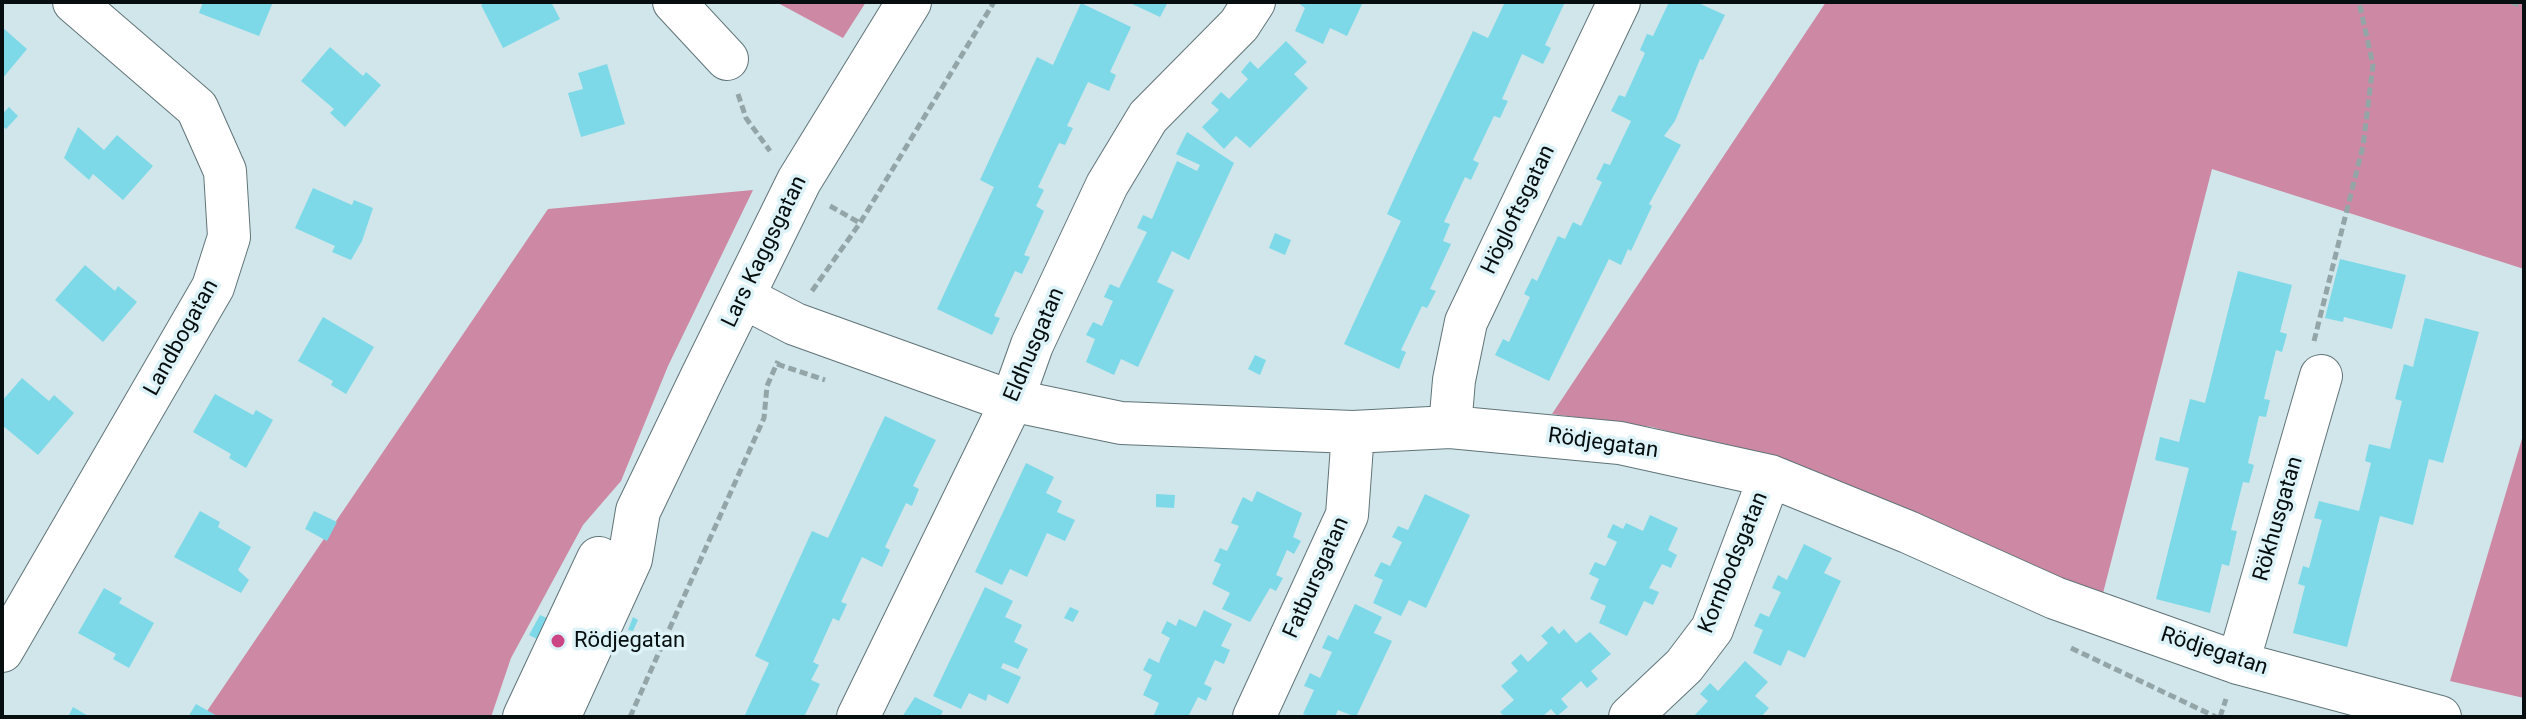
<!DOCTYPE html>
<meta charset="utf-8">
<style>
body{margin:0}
#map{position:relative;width:2526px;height:719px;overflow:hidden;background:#d0e6ea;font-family:Roboto,sans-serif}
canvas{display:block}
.frame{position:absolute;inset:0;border:4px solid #070e0f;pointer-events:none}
</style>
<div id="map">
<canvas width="2526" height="719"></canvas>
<div class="frame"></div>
</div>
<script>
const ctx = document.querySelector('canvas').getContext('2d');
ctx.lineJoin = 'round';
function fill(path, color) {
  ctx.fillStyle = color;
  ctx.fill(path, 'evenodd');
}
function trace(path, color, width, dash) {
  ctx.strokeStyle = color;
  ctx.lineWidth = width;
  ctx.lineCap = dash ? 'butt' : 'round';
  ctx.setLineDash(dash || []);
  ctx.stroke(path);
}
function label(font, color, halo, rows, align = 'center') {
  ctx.font = font + ' Roboto,sans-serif';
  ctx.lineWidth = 7;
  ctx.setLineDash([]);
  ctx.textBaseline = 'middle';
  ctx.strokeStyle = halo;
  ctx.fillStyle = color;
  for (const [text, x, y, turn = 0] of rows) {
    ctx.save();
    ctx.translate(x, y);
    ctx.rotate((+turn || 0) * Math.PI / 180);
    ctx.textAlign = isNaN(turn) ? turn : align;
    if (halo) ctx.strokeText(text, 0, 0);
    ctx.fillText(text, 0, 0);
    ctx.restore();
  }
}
fill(new Path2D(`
 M776 2H866L843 38Z
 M1826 2H2524V269L2212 169 2102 597 1807 469 1652 427 1552 414Z
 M753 190 668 366 621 481 583 525 511 658 491 717H203L548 209Z
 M2524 432V698L2450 681Z`), '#cd88a3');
fill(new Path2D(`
 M203 2H273L259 36 199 13Z
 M487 2H551L560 19 503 48 481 5Z
 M1128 2H1168L1160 17Z
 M1297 2H1363L1347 36 1330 28 1323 44 1295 31 1305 8Z
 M1505 2H1565L1545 45 1551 48 1543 64 1522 54 1502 99 1508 101 1500 118 1494 116 1473 160 1479 163 1471 180 1465 177 1444 222 1450 224 1443 241 1451 244 1430 289 1436 291 1427 308 1422 306 1401 350 1406 352 1399 369 1344 344 1401 221 1387 214 1415 153 1473 31 1488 38Z
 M1669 2H1696L1725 15 1703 60 1700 59 1675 121 1664 136 1681 145 1649 204 1652 206 1631 251 1628 249 1621 265 1609 259 1549 381 1495 355 1503 339 1509 342 1530 297 1524 294 1532 278 1537 281 1558 236 1565 239 1573 222 1581 226 1602 182 1596 179 1604 163 1610 165 1631 121 1611 111 1619 95 1625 97 1645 53 1640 50 1647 34 1653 36Z
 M1081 3 1131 27 1110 72 1116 75 1109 91 1088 82 1067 126 1073 128 1065 145 1059 143 1038 187 1044 190 1036 206 1044 211 1024 255 1030 257 1022 274 1015 271 994 316 1000 318 992 335 937 309 994 187 980 180 1016 102 1037 57 1053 65Z
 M2 27 27 49 2 79Z
 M1286 41 1307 62 1294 74 1308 88 1250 148 1236 136 1224 149 1202 127 1219 110 1211 103 1221 92 1229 99 1248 79 1241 72 1250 61 1258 69Z
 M330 47 363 76 366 72 381 85 345 127 330 113 334 109 301 81Z
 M607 64 625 124 581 137 568 93 583 89 578 73Z
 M9 107 18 116 6 129 2 126V114Z
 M78 127 104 150 117 135 153 166 123 200 93 174 89 180 64 158Z
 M1187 132 1234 163 1189 260 1172 251 1157 282 1174 290 1138 367 1121 359 1114 375 1086 362 1095 339 1086 335 1093 322 1102 326 1113 301 1104 297 1110 284 1119 288 1147 232 1137 228 1143 215 1152 219 1177 161 1197 171 1200 165 1176 154Z
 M313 188 352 205 354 200 373 208 362 241 351 260 332 252 335 246 295 228Z
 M1275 233 1291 240 1285 255 1269 248Z
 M2340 259 2406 275 2392 329 2344 317 2343 322 2325 318Z
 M85 265 115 291 118 286 137 302 103 342 55 300Z
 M2238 271 2292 285 2280 332 2287 334 2282 352 2276 350 2264 399 2270 400 2266 417 2259 416 2248 463 2254 465 2249 483 2243 482 2231 530 2237 531 2229 566 2222 564 2210 613 2156 599 2189 468 2155 460 2160 437 2179 442 2190 399 2205 403Z
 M323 317 374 347 346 394 331 385 333 381 298 361Z
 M2425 318 2479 332 2443 463 2429 459 2413 525 2380 516 2347 647 2293 633 2305 586 2298 584 2303 566 2309 568 2322 520 2314 518 2319 501 2359 511 2371 463 2365 461 2369 444 2390 449 2402 401 2395 399 2404 364 2413 367Z
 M1255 355 1266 360 1260 375 1248 369Z
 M22 378 49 401 54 395 74 413 38 455 2 425V401Z
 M215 394 253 415 256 410 273 420 246 468 229 458 231 454 193 432Z
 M885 416 936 440 913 486 919 489 912 506 906 503 885 547 890 550 882 567 862 557 841 602 847 604 839 621 833 618 813 662 819 665 811 680 820 684 804 717H744L769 663 755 656 812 531 828 538Z
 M1026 463 1054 477 1046 493 1062 501 1057 512 1075 520 1065 541 1047 533 1027 577 1010 569 1002 585 975 572Z
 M1257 491 1302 513 1293 537 1301 541 1294 554 1287 550 1276 575 1283 578 1276 591 1270 588 1250 622 1222 609 1230 593 1212 584 1221 564 1214 561 1220 548 1227 551 1230 545 1239 526 1231 523 1243 497 1252 502Z
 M1156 494 1175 495 1174 508 1156 507Z
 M1425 494 1470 515 1426 608 1409 600 1401 616 1373 603 1383 580 1374 576 1381 562 1390 566 1402 542 1392 537 1398 526 1408 530Z
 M200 511 220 522 218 527 251 547 238 570 249 580 241 593 174 557Z
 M314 511 337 522 327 541 305 529Z
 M1650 515 1678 528 1668 550 1677 555 1671 568 1662 564 1649 588 1659 592 1653 605 1644 601 1627 636 1599 623 1606 606 1590 599 1599 579 1589 574 1595 562 1605 566 1608 561 1617 542 1607 537 1613 524 1623 529 1626 523 1643 531Z
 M1804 544 1832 558 1824 573 1841 581 1805 658 1788 650 1781 666 1753 653 1763 630 1754 626 1760 613 1769 617 1781 592 1772 588 1778 575 1787 580Z
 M985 587 1013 601 1005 617 1022 625 1014 642 1028 649 1018 669 1003 663 1001 668 1021 677 1008 704 988 694 986 701 969 693 961 709 933 696Z
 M104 588 122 598 119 603 154 623 129 668 113 659 116 654 78 633Z
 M1355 604 1382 617 1374 633 1392 641 1356 717 1338 710 1335 717H1311L1303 714 1314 690 1304 686 1310 673 1320 678 1332 652 1322 648 1328 635 1338 640Z
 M1070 607 1079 611 1073 622 1064 618Z
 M1204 610 1232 624 1221 646 1230 650 1224 664 1215 660 1204 684 1212 688 1206 701 1198 697 1188 717H1153L1159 703 1143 695 1152 675 1143 670 1149 658 1159 663 1161 657 1170 638 1161 633 1167 621 1176 626 1179 619 1196 627Z
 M540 615 547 618 537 639 529 635Z
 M633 617 638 620 633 631 628 630Z
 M1552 626 1559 634 1564 629 1576 643 1590 632 1611 654 1591 671 1598 679 1587 688 1581 681 1561 699 1568 707 1557 716 1551 709 1542 717H1505L1500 712 1514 700 1501 686 1518 671 1511 663 1521 654 1528 662 1548 643 1541 636Z
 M1745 661 1768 682 1755 696 1769 708 1761 717H1693L1708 701 1700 694 1710 683 1718 691Z
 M915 697 943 711 940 717H902Z
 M196 704 219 717H188Z
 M73 707 90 717H68Z`), '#7dd9e8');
const minor = new Path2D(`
 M674 2 727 59
 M743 297 795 324 1001 398 1121 423 1353 432 1450 427 1620 443 1770 476 1908 532 2055 598 2238 663 2440 717
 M1450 427 1454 380 1466 322 1619 2
 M2 651 213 287 229 237 225 171 197 108 74 2
 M2238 663 2321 376
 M858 717 1012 401 1032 345 1107 185 1148 117 1239 25 1254 2
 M1254 717 1347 515 1353 432
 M1630 717 1684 666 1712 629 1770 476`);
const tertiary = new Path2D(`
 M525 717 599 559
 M558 717 630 559 638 511 702 378 799 181 909 2`);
trace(minor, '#607478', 44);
trace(tertiary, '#607478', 46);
trace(new Path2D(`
 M2511 2 2524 7
 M738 94 746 118 770 151
 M830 206 860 223
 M812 291 860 223 994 2
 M2314 341 2363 146 2373 65 2359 2
 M777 364 825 380
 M2071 648 2216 717
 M630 717 764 418 767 386 778 361
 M2220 717 2226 699`), '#94a5a8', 5, [8, 4]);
trace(minor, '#fff', 42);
trace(tertiary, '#fff', 44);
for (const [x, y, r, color] of [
 [558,641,8,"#cc4585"]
]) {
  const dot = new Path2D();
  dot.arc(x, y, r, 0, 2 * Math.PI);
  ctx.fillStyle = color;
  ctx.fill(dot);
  trace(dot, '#ddf3f7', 3);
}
label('22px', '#070e0f', '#ddf3f7', [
 ["Högloftsgatan",1519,210,-64],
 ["Lars Kaggsgatan",765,252,-64],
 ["Landbogatan",182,338,-61],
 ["Eldhusgatan",1035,345,-67],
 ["Rödjegatan",1603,444,8],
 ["Rökhusgatan",2279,519,-74],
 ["Kornbodsgatan",1734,563,-68],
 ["Fatbursgatan",1317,578,-66],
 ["Rödjegatan",2214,652,18]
]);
label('22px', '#070e0f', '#ddf3f7', [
 ["Rödjegatan",574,641]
], 'left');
</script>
